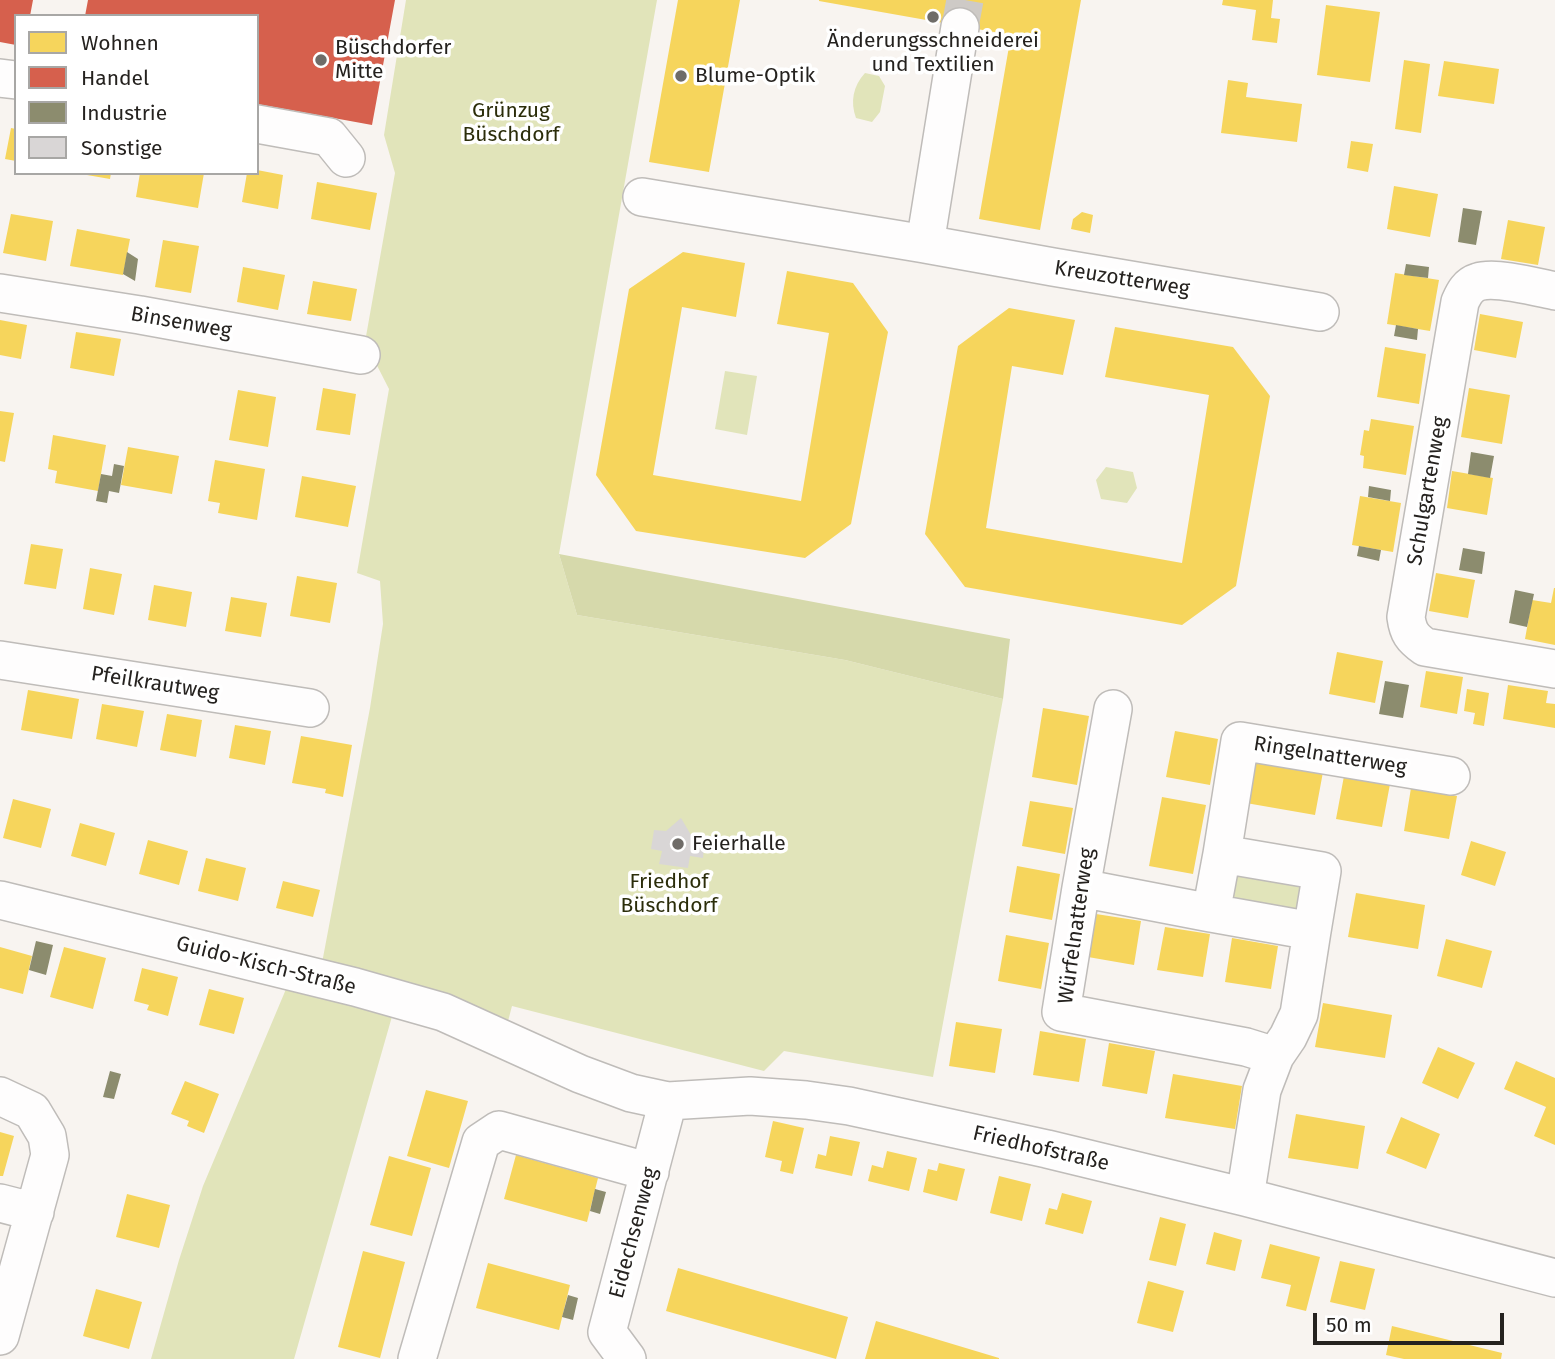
<!DOCTYPE html>
<meta charset="utf-8">
<style>
body{margin:0}
#map{position:relative;width:1555px;height:1359px;overflow:hidden;background:#f8f4f0;font-family:"Fira Sans",sans-serif}
canvas{display:block}
.legend{position:absolute;left:14px;top:14px;width:245px;height:161px;box-sizing:border-box;background:#fff;border:2px solid #a8a7a5;margin:0;padding:9px 12px;list-style:none;font-size:21px;color:#25221f}
.legend li{display:flex;align-items:center;gap:14px;height:35px}
.legend b{width:35px;border:2px solid #a8a7a5}
.scale{position:absolute;left:1313px;top:1313px;width:191px;height:32px;box-sizing:border-box;border:4px solid #25221f;border-top:0;padding-left:9px;font-size:21px;line-height:24px;white-space:nowrap;color:#25221f;-webkit-text-stroke:5px #fff;paint-order:stroke}
</style>
<div id="map">
<canvas width="1555" height="1359"></canvas>
<ul class="legend">
<li><b style="height:19px;background:#f6d55c"></b>Wohnen</li>
<li><b style="height:19px;background:#d6604d"></b>Handel</li>
<li><b style="height:19px;background:#8c8c6e"></b>Industrie</li>
<li><b style="height:19px;background:#d9d6d6"></b>Sonstige</li>
</ul>
<div class="scale">50 m</div>
</div>
<script>
const ctx = document.querySelector('canvas').getContext('2d');
ctx.lineJoin = 'round';
function fill(path, color) {
  ctx.fillStyle = color;
  ctx.fill(path, 'evenodd');
}
function trace(path, color, width, dash) {
  ctx.strokeStyle = color;
  ctx.lineWidth = width;
  ctx.lineCap = dash ? 'butt' : 'round';
  ctx.setLineDash(dash || []);
  ctx.stroke(path);
}
function label(font, color, halo, rows, align = 'center') {
  ctx.font = font + ' "Fira Sans",sans-serif';
  ctx.lineWidth = 7;
  ctx.setLineDash([]);
  ctx.textBaseline = 'middle';
  ctx.strokeStyle = halo;
  ctx.fillStyle = color;
  for (const [text, x, y, turn = 0] of rows) {
    ctx.save();
    ctx.translate(x, y);
    ctx.rotate((+turn || 0) * Math.PI / 180);
    ctx.textAlign = isNaN(turn) ? turn : align;
    if (halo) ctx.strokeText(text, 0, 0);
    ctx.fillText(text, 0, 0);
    ctx.restore();
  }
}
fill(new Path2D(`
 M406 0H657L559 554 577 615 845 660 1003 699 933 1077 784 1051 764 1071 512 1006 507 1025 322 963 370 708 383 624 380 581 357 573 389 389 365 342 395 173 384 135Z
 M865 73 879 76 885 86 880 112 872 122 856 118C850 102 853 86 865 73Z
 M725 371 757 376 747 435 715 429Z
 M1106 467 1133 472 1137 488 1127 503 1101 499 1096 480Z
 M1249 864 1309 889 1298 913 1227 902 1224 877Z
 M289 982 397 999 294 1359H151L179 1260 203 1186Z`), '#e1e4ba');
fill(new Path2D(`
 M559 554 1010 639 1003 699 845 660 577 615Z`), '#d6d9ab');
fill(new Path2D(`
 M678 0H740L709 172 649 162Z
 M819 0H1081L1040 230 979 219 1011 35 819 1Z
 M1223 0H1273L1271 18 1280 19 1277 43 1252 40 1256 10 1222 5Z
 M1326 5 1380 12 1370 82 1317 75Z
 M1404 60 1430 64 1421 133 1395 129Z
 M1444 61 1499 69 1494 104 1438 96Z
 M1228 80 1248 83 1246 97 1302 104 1297 142 1221 133Z
 M11 128 16 129V161L5 159Z
 M1351 141 1373 144 1368 172 1347 168Z
 M257 170 283 175 278 209 242 202 247 173H257Z
 M87 173H111L110 179 87 175Z
 M140 173H204L198 208 136 197Z
 M317 182 377 193 370 230 311 219Z
 M1394 186 1438 194 1430 237 1387 229Z
 M1082 212 1093 215 1090 233 1071 229 1073 219Z
 M11 214 53 221 46 261 3 253Z
 M1508 220 1545 227 1538 265 1501 259Z
 M77 229 130 239 123 275 70 266Z
 M163 240 199 246 191 293 155 287Z
 M683 252 745 263 736 317 682 307 653 475 801 501 829 333 777 324 787 271 853 283 888 332 851 524 805 558 636 531 596 475 629 289Z
 M243 267 285 275 278 310 237 302Z
 M1395 273 1439 280 1430 331 1387 324Z
 M313 281 357 289 351 321 307 314Z
 M1009 308 1075 320 1063 375 1012 366 986 528 1182 563 1209 395 1105 377 1115 327 1233 347 1270 396 1236 586 1182 625 965 587 925 534 958 346Z
 M1480 314 1523 322 1516 358 1474 350Z
 M0 320 27 325 21 359 0 355Z
 M76 332 121 339 114 376 70 368Z
 M1385 347 1426 354 1419 404 1377 397Z
 M323 388 356 394 350 435 316 430Z
 M1469 388 1510 395 1502 444 1461 437Z
 M238 390 276 397 268 447 229 440Z
 M0 411 14 413 5 462 0 461Z
 M1371 419 1414 426 1406 475 1363 468 1364 456 1360 455 1362 443 1364 430 1369 431Z
 M53 435 106 445 98 491 55 483 57 471 48 469Z
 M128 447 179 456 172 494 121 485Z
 M215 460 265 469 257 520 218 513 220 503 208 501Z
 M1452 471 1493 478 1487 515 1447 508Z
 M302 476 356 486 348 527 295 517Z
 M1360 496 1401 503 1393 552 1352 545Z
 M31 544 63 549 56 589 24 584Z
 M90 568 122 574 114 615 83 609Z
 M1436 573 1475 580 1468 618 1429 611Z
 M297 576 337 583 330 623 290 616Z
 M154 585 192 592 186 627 148 620Z
 M1554 588H1555V645L1525 639 1532 600 1551 603Z
 M231 597 267 603 261 637 225 631Z
 M1337 652 1383 661 1375 703 1329 694Z
 M1426 671 1463 677 1457 714 1420 707Z
 M1508 685 1548 691 1546 703 1555 704V728L1503 719Z
 M1467 689 1489 693 1484 726 1473 724 1475 713 1464 711Z
 M28 690 79 699 72 739 21 730Z
 M102 704 144 711 137 747 96 739Z
 M1043 708 1089 716 1077 785 1032 777Z
 M167 714 202 720 196 757 160 750Z
 M235 725 271 731 265 765 229 758Z
 M1175 731 1218 739 1210 785 1166 777Z
 M301 736 352 745 343 797 325 793 326 789 292 783Z
 M1254 760 1323 772 1315 815 1246 803Z
 M1344 776 1390 784 1382 827 1336 819Z
 M1411 788 1457 796 1449 839 1404 831Z
 M1162 797 1206 805 1193 874 1149 866Z
 M13 799 51 809 41 848 3 838Z
 M1030 801 1073 808 1065 854 1022 846Z
 M80 823 115 833 106 866 71 856Z
 M148 840 188 851 179 885 139 874Z
 M1471 841 1506 852 1495 886 1461 875Z
 M206 858 246 868 238 901 198 891Z
 M1017 866 1060 874 1052 920 1009 912Z
 M283 881 320 890 313 917 276 908Z
 M1356 893 1425 905 1418 949 1348 937Z
 M1096 914 1141 921 1134 965 1088 957Z
 M1165 927 1210 934 1203 977 1157 970Z
 M1006 935 1049 943 1041 989 998 981Z
 M1232 938 1278 946 1271 989 1225 982Z
 M1446 939 1492 951 1482 988 1437 976Z
 M0 947 32 956 23 994 0 988Z
 M64 947 106 958 93 1009 50 997Z
 M142 968 178 977 168 1016 147 1010 149 1005 134 1001Z
 M209 989 244 998 234 1034 199 1025Z
 M1323 1003 1392 1015 1385 1058 1315 1047Z
 M956 1022 1002 1029 995 1073 949 1066Z
 M1040 1031 1086 1039 1079 1082 1033 1075Z
 M1109 1043 1155 1051 1147 1094 1102 1086Z
 M1438 1047 1475 1063 1458 1099 1422 1083Z
 M1516 1061 1555 1078V1145L1534 1136 1546 1107 1504 1089Z
 M1173 1074 1242 1086 1235 1129 1165 1118Z
 M185 1081 219 1094 204 1133 187 1126 189 1121 171 1114Z
 M426 1090 468 1101 449 1168 407 1156Z
 M1296 1114 1365 1126 1358 1169 1288 1158Z
 M1401 1117 1440 1134 1426 1169 1386 1153Z
 M773 1121 804 1128 793 1174 780 1171 782 1161 765 1157Z
 M0 1132 14 1136 3 1176H0Z
 M830 1136 860 1142 852 1176 815 1168 818 1154 826 1156Z
 M887 1151 917 1158 909 1191 868 1181 872 1165 883 1168Z
 M516 1155 598 1178 587 1222 504 1199Z
 M389 1156 431 1168 412 1236 370 1225Z
 M939 1163 965 1169 957 1201 923 1192 928 1169 937 1171Z
 M999 1176 1031 1184 1022 1221 990 1213Z
 M1062 1193 1092 1201 1083 1234 1045 1224 1049 1208 1057 1210Z
 M127 1194 170 1205 159 1248 116 1237Z
 M1160 1217 1186 1224 1176 1266 1149 1260Z
 M1214 1232 1242 1240 1235 1271 1206 1264Z
 M1270 1244 1320 1257 1306 1311 1286 1306 1291 1285 1261 1278Z
 M363 1251 405 1262 380 1358 338 1347Z
 M1340 1261 1375 1269 1365 1310 1330 1302Z
 M488 1263 570 1285 559 1330 476 1308Z
 M678 1268 848 1317 836 1359 666 1311Z
 M1148 1281 1184 1291 1173 1332 1137 1323Z
 M96 1289 142 1302 129 1349 83 1336Z
 M876 1321 999 1358V1359H865Z
 M1392 1326 1502 1353 1501 1359H1404L1386 1355Z`), '#f6d55c');
fill(new Path2D(`
 M0 0H33L30 16H16V45L0 42Z
 M88 0H395L372 125 257 104V16H85Z`), '#d6604d');
fill(new Path2D(`
 M1463 208 1482 211 1476 245 1458 242Z
 M127 252 138 259 135 281 123 274Z
 M1406 264 1429 267 1428 278 1404 275Z
 M1396 325 1418 329 1417 340 1394 336Z
 M1471 452 1494 456 1490 478 1468 474Z
 M114 464 124 466 119 493 109 491 107 503 96 501 101 474 112 476Z
 M1369 486 1391 490 1390 501 1368 497Z
 M1359 546 1381 550 1379 561 1357 556Z
 M1463 548 1485 552 1482 574 1459 570Z
 M1515 590 1534 594 1527 627 1509 623Z
 M1385 681 1409 685 1403 718 1379 714Z
 M36 941 53 945 46 975 29 970Z
 M110 1071 121 1074 114 1099 103 1097Z
 M595 1189 606 1192 600 1214 590 1211Z
 M568 1295 578 1298 573 1320 562 1317Z`), '#8c8c6e');
fill(new Path2D(`
 M681 818 691 835 705 838 703 858 690 856 688 868 659 864 662 851 651 849 654 830 666 831Z`), '#d9d6d6');
trace(new Path2D(`
 M960 27 965 0`), '#cecac6', 37, [37, 18]);
const minor = new Path2D(`
 M0 78 16 80
 M257 124 329 137 346 158
 M642 197 925 244 960 27
 M925 244 1053 267 1320 312
 M1555 291C1536 287 1495 276 1478 282 1468 285 1464 293 1460 302L1406 617C1408 632 1412 638 1425 647L1555 669
 M0 293 140 315 361 355
 M0 660 310 708
 M1113 709 1081 888 1061 1012 1246 1047 1275 1056
 M1222 854 1322 871 1312 931
 M1081 888 1211 913
 M0 900 355 987 443 1012 580 1074 631 1093 668 1101 750 1096 806 1100 849 1106 1047 1149 1245 1197 1555 1278
 M0 1096 32 1111 47 1136 50 1155 0 1336
 M1245 1197 1262 1090 1275 1056 1288 1037 1299 1014 1312 931 1211 913 1222 854 1240 741 1451 776
 M0 1203 35 1212
 M417 1359 481 1142 499 1130 650 1172
 M627 1359 607 1332 668 1101`);
trace(minor, '#bfbcb9', 40);
trace(minor, '#fefdfd', 37);
for (const [x, y, r, color] of [
 [933,17,7,"#6f6c68"],
 [321,60,7,"#6f6c68"],
 [681,76,7,"#6f6c68"],
 [678,844,7,"#6f6c68"]
]) {
  const dot = new Path2D();
  dot.arc(x, y, r, 0, 2 * Math.PI);
  ctx.fillStyle = color;
  ctx.fill(dot);
  trace(dot, '#fff', 2.5);
}
label('21px', '#25221f', '#fff', [
 ["Änderungsschneiderei",933,41,"center"],
 ["und Textilien",933,65,"center"],
 ["Büschdorfer",335,48],
 ["Mitte",335,72],
 ["Blume-Optik",695,76],
 ["Feierhalle",692,844]
], 'left');
label('21px', '#2b2d0a', '#fff', [
 ["Grünzug",511,111],
 ["Büschdorf",511,135],
 ["Friedhof",669,882],
 ["Büschdorf",669,906]
]);
label('21px', '#25221f', '#fff', [
 ["Kreuzotterweg",1122,279,9],
 ["Binsenweg",181,323,10],
 ["Schulgartenweg",1428,491,-80],
 ["Pfeilkrautweg",155,684,9],
 ["Ringelnatterweg",1330,756,9],
 ["Würfelnatterweg",1077,926,-82],
 ["Guido-Kisch-Straße",266,966,14],
 ["Friedhofstraße",1041,1149,13],
 ["Eidechsenweg",634,1233,-75]
]);
</script>
